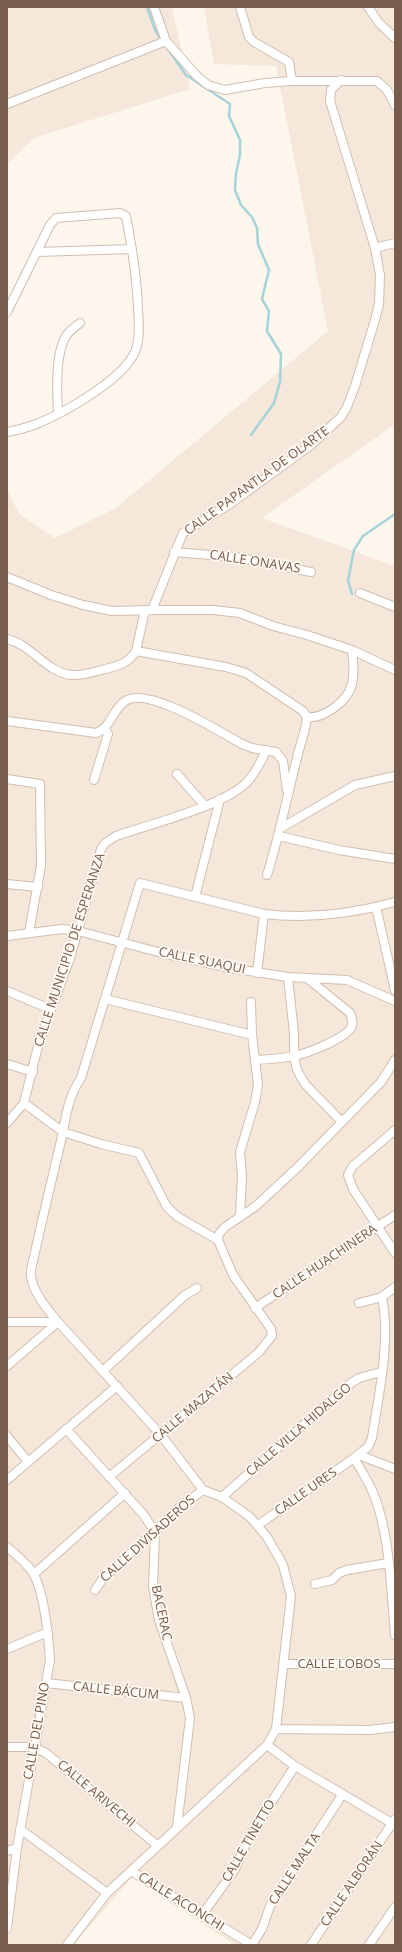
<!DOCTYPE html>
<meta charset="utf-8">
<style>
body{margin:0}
#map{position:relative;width:402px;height:1952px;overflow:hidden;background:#fdf6ec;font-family:"Open Sans",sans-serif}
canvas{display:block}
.frame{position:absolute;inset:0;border:8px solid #7a5c4d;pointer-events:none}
</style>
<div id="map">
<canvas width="402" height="1952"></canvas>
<div class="frame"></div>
</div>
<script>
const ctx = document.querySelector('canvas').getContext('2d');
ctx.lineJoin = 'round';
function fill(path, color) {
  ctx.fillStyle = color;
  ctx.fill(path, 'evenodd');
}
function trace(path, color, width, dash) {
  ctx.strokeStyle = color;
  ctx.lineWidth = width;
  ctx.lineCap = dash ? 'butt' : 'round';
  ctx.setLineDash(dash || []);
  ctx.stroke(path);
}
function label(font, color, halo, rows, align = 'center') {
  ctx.font = font + ' "Open Sans",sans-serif';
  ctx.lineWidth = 3.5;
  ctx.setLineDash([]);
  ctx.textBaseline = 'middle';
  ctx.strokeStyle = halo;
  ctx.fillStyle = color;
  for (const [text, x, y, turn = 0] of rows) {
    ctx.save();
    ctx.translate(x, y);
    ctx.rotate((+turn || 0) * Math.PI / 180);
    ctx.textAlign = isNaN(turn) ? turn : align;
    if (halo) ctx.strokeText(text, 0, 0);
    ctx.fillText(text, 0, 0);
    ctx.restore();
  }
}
fill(new Path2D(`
 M7 7H172L190 89 34 138 7 164Z
 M204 7H395V424L262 518 395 566V1811L383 1823 395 1829V1945H235L132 1877 74 1945H7V489L19 514 55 538 116 508 328 331 276 66 214 64Z`), '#f5e8da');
trace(new Path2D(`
 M147 7 155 30 162 41
 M165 45 186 75 230 104 229 116 240 140V155L236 173 235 190 241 205 252 217 257 228 258 244 269 270 262 299 269 311 267 331 281 354 280 382 274 403 251 435
 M352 594 348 581 354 550 363 536 395 514`), '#a5d3da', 2.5);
const minor = new Path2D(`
 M154 7 166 41 197 76 208 85 225 90 265 83 292 81 289 62 254 42 249 37 240 7
 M368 7 379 23 395 38
 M292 81H377L387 90 395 105
 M7 104 166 41
 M375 248 395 243
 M37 252 132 249
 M7 312 50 225 56 218 120 213 126 216C132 247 137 278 138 309 139 321 140 334 137 346 130 376 67 411 39 423 29 427 18 430 7 432
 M58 413C57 392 55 354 66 336 70 330 75 327 80 323
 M174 552 235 557 311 572
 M7 577 51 595 83 605 112 611 152 610H213L240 613 273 626 307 635 352 650 395 670
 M360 593 395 607
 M152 610 183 533 230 504 311 445 341 417 347 407 355 386 375 320 379 304 380 275 375 248 330 101 331 90 341 80
 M7 639C32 645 46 672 71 675 83 676 94 672 105 669 118 666 129 663 136 651L145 610
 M136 651 226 667 246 673 303 711 307 717C306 731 300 744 297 758 287 797 279 837 267 875
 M307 717C324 719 348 701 352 684 355 673 353 661 352 650
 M7 721 96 733C112 727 113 707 127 700 151 688 218 731 242 744L252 748 276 752 283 761 287 790
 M177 774 205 806
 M7 779 40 784 41 866 29 932
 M94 780 108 734 105 728
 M281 828 355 785 395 776
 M279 836 339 850 395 859
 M7 884 38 887
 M195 897 220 799
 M376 907 395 990
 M7 936 62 929 78 931 166 954 230 968 288 977 347 980 395 1001
 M257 973 264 914
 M288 977 294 1033V1056L297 1070 305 1084 342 1122
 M7 991 50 1009
 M105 999 252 1035
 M255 1060C268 1059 281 1059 293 1056 306 1054 344 1039 351 1028 354 1023 352 1018 350 1013L307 978
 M7 1064 33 1072
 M24 1103 63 1132 101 1144 139 1153 167 1207 178 1217 218 1240 233 1275 271 1329 272 1336 258 1353 109 1477
 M7 1123 24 1103 39 1042 70 958 101 849 105 843 116 836C150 824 220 807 245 784 255 775 260 762 267 750
 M395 1130 353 1166 348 1175 353 1189 395 1253
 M240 1216 242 1176 240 1152 255 1102 258 1085 252 1035 251 1002
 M218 1240 219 1234 225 1227 256 1206 298 1167 381 1082 395 1060
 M395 1287 382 1297C391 1339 379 1394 372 1438L368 1447 354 1458C360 1468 366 1478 371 1488 390 1529 391 1590 395 1635
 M359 1303 382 1297
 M255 1308 395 1215
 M7 1322H58
 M7 1366 58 1322
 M104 1370 184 1296 197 1288
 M66 1429 143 1514 155 1532 153 1587 159 1620 186 1698 190 1718 177 1827
 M7 1436 28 1462
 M359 1455 395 1469
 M7 1480 117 1386
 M222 1497 351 1383 359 1378 381 1372
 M258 1525 354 1458
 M7 1547C16 1555 27 1563 33 1573 44 1591 49 1639 50 1660L17 1848 7 1928
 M34 1574 125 1493
 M315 1584 332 1580 339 1573 347 1570 388 1563
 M95 1590 102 1580 179 1508 203 1490
 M7 1649 48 1632
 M284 1664H395
 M46 1683 186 1698
 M276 1729 369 1730 395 1727
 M267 1745 295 1766 395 1825
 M7 1747H34L46 1753 158 1846
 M20 1829 107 1893
 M7 1851 17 1848
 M131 1871 252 1945
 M202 1915 235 1869 250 1835 295 1766
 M67 1945 107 1893 267 1745 276 1729 291 1596 283 1565 267 1537 250 1517 222 1497 203 1490 161 1435 58 1322C48 1310 33 1293 31 1276 30 1270 33 1262 34 1257 42 1220 51 1183 60 1145 66 1121 66 1100 81 1078L140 883 264 914C308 919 352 914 395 902
 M252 1945 262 1929 270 1906 342 1795
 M311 1945 395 1819
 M369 1945 395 1907`);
trace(minor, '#d1beb0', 10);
trace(minor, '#fff', 8);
label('13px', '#7a5c4d', '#fffaf3', [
 ["CALLE PAPANTLA DE OLARTE",257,481,-36],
 ["CALLE ONAVAS",255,562,9],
 ["CALLE MUNICIPIO DE ESPERANZA",70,950,-72],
 ["CALLE SUAQUI",202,961,12],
 ["CALLE HUACHINERA",325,1262,-34],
 ["CALLE MAZATÁN",193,1408,-40],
 ["CALLE VILLA HIDALGO",299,1430,-41],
 ["CALLE URES",306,1492,-35],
 ["CALLE DIVISADEROS",148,1539,-42],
 ["BACERAC",161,1613,78],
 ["CALLE LOBOS",339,1664],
 ["CALLE BÁCUM",116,1691,6],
 ["CALLE DEL PINO",37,1731,-80],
 ["CALLE ARIVECHI",96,1794,40],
 ["CALLE TINETTO",249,1841,-60],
 ["CALLE MALTA",295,1869,-57],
 ["CALLE ALBORÁN",352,1884,-56],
 ["CALLE ACONCHI",181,1902,32]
]);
</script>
